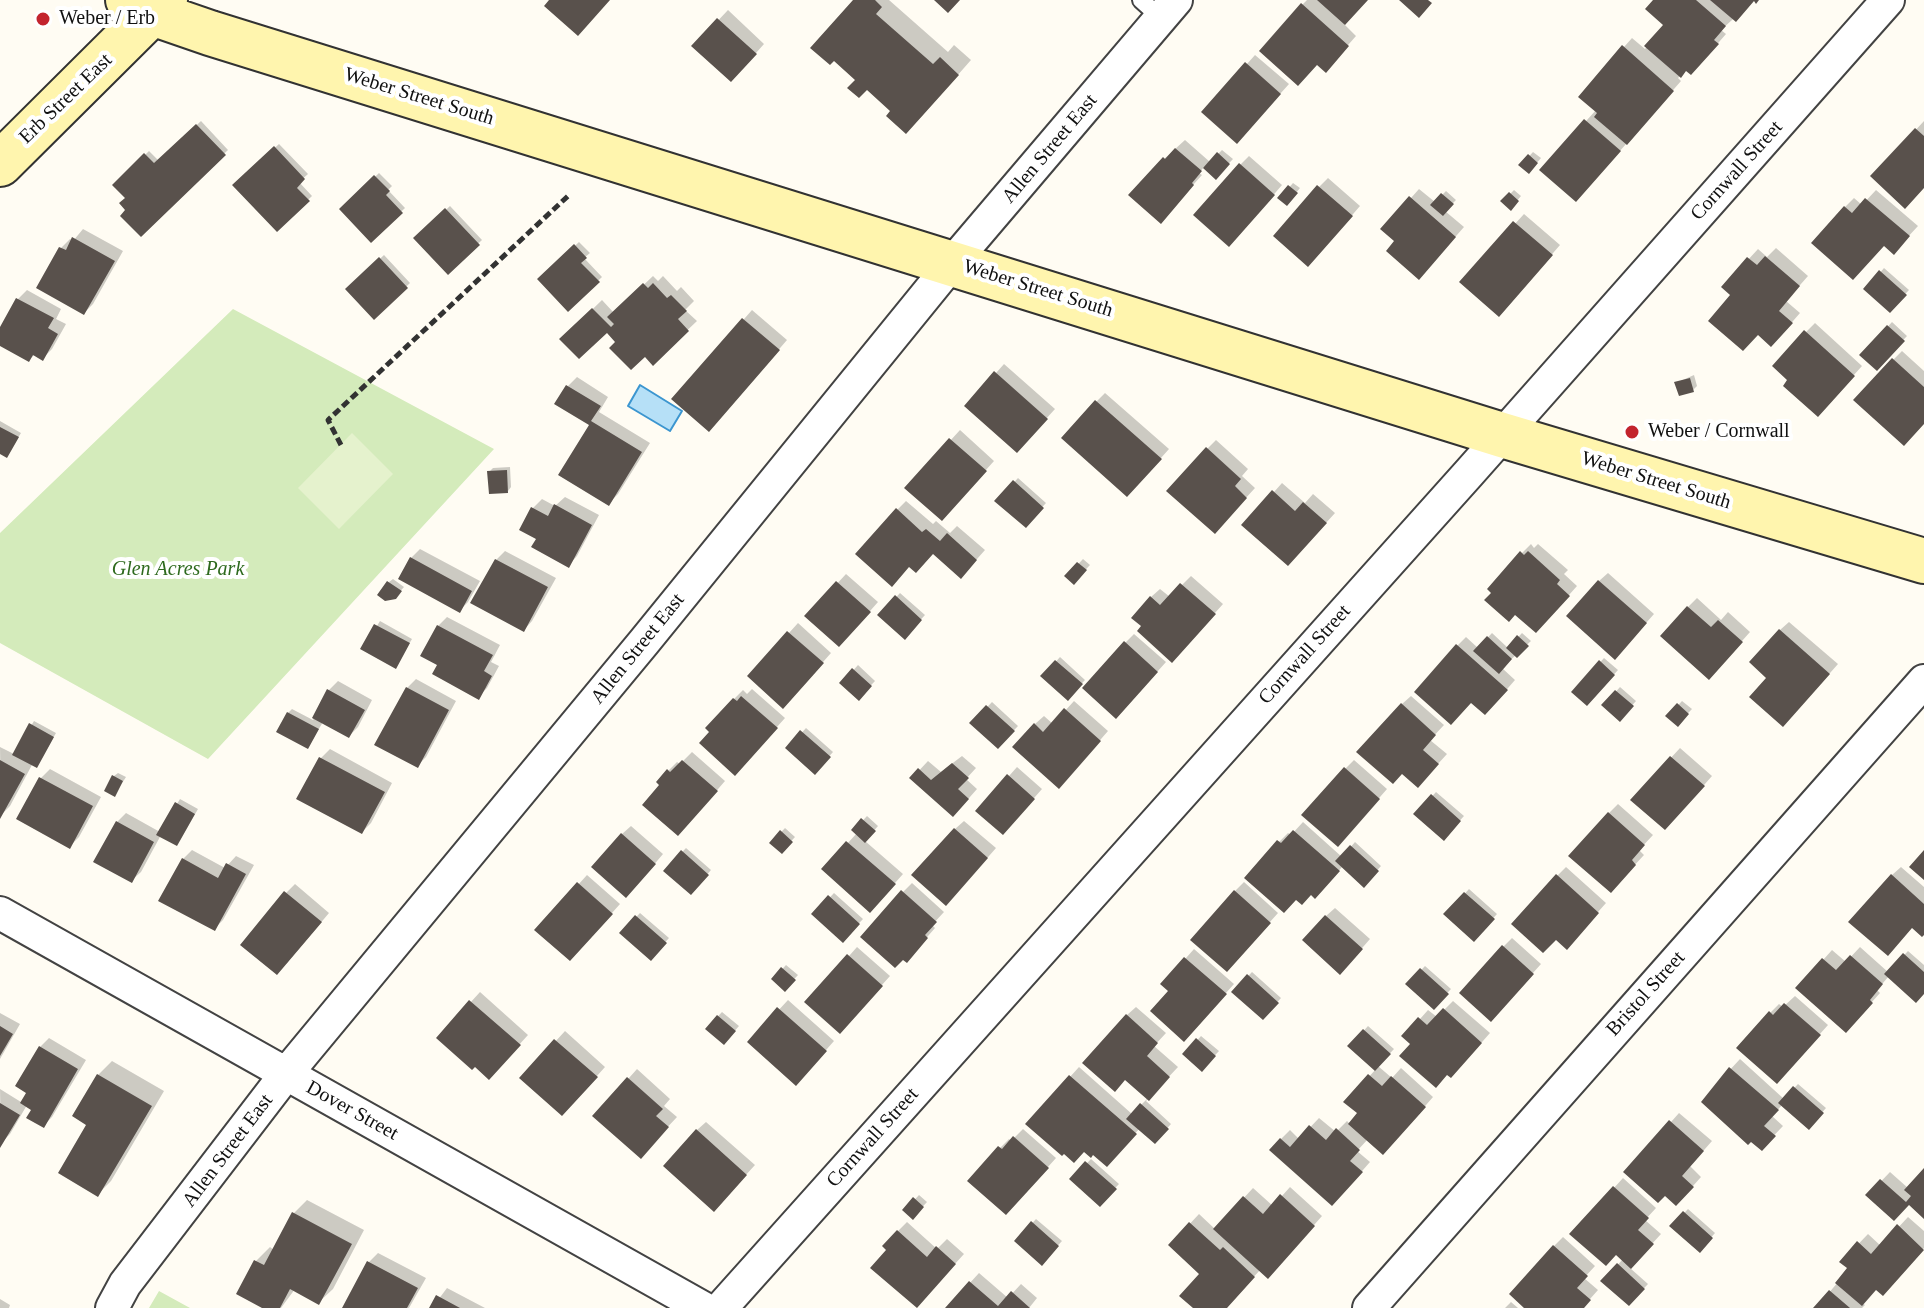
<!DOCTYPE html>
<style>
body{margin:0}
canvas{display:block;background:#fffcf3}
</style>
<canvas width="1924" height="1308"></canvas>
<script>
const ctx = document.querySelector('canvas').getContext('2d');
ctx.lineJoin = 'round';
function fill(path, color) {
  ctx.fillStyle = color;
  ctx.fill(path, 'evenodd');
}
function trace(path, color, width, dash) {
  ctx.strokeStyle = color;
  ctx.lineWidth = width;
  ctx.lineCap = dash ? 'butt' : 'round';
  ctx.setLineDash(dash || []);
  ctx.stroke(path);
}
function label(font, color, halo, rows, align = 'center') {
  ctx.font = font + ' "Times New Roman",serif';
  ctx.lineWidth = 8;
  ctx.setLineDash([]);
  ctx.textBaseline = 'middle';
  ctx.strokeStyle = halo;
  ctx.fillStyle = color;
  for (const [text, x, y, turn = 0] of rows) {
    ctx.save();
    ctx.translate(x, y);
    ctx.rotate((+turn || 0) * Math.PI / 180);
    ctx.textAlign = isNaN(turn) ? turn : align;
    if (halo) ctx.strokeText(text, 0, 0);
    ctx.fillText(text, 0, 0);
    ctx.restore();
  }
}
fill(new Path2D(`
 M233 309 494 449 208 759 0 643V533Z
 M159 1291 190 1308H149Z`), '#d4ebbb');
fill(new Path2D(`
 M352 433 393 474 339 529 298 488Z`), '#e5f2cd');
const water = new Path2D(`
 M640 385 682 411 670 431 628 406Z`);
fill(water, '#b6e0f7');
trace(water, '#3c96d0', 2);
fill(new Path2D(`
 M855 0H889L948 52 954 45 971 60 920 118 893 111 858 79Z
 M1307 0H1366L1344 24 1356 36 1334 61 1302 5Z
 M1656 0H1754L1721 30 1726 34 1700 64 1687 69 1678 78 1681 81 1585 191 1542 170 1596 110 1624 47 1632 38 1645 49 1666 25Z
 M728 10 764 44 740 71 694 46Z
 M1255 55 1289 84 1246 132 1204 112Z
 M201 121 228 150 141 234 128 211 127 198 115 185 149 151 159 161Z
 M1924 121V186L1873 176Z
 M1185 140 1210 162 1222 150 1233 159 1216 177 1204 167 1199 173 1202 175 1169 212 1164 159Z
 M279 144 308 174 299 182 312 196 277 230 235 185Z
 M1533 152 1541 158 1529 172 1521 165Z
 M1249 156 1282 185 1238 236 1240 165Z
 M379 173 392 186 388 190 405 208 371 240 342 209Z
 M1328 178 1360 206 1317 256 1319 187Z
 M1293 183 1300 188 1287 204 1280 198Z
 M1419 189 1435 202 1446 191 1456 200 1445 211 1464 227 1428 268 1396 241 1411 198Z
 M1514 190 1521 196 1511 208 1503 201Z
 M1876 190 1918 226 1894 252 1845 207 1854 198 1862 205Z
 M450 206 482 240 448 272 416 238Z
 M1524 214 1560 245 1508 305 1462 282Z
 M83 229 123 251 93 304 84 313 61 248 70 239 73 241Z
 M579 242 590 253 584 258 602 277 568 309 540 279Z
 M1776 248 1808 276 1786 301 1800 313 1780 336 1723 287 1758 249 1767 257Z
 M384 255 410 283 374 317 348 289Z
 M1884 268 1909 290 1890 310 1866 289Z
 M653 276 658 281 663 276 677 291 681 287 694 301 685 310 697 321 653 363 645 354 618 342 607 330 562 339 602 300 614 313Z
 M27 290 61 309 56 319 66 324 52 349 43 358 35 354 29 360 0 344V331L18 299Z
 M752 310 787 340 718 420 674 399Z
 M1892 322 1907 336 1877 368 1862 355Z
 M1815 323 1862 366 1826 406 1806 332Z
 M1902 351 1924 371V422L1893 360Z
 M1004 364 1055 409 1026 441 996 373Z
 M1694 375 1697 386 1693 390 1676 383Z
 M577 377 608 397 599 412 650 443 618 494 609 503 591 424 568 386Z
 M1105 393 1169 449 1136 486 1096 402Z
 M0 421 21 433 7 456 0 452Z
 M960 430 994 461 950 510 907 488Z
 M1216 440 1248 469 1242 476 1255 488 1223 523 1207 449Z
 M510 467 511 487 508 491 489 472 493 468Z
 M1018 478 1046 503 1026 525 997 501Z
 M1282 483 1305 503 1313 494 1335 513 1297 555 1274 492Z
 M565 497 599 515 577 556 569 565 538 538 521 529 533 508 542 499 555 506Z
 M906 501 933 524 936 521 950 533 957 526 985 550 969 568 933 552 897 510Z
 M1531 544 1534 548 1538 544 1568 570 1564 574 1577 586 1545 622 1522 553Z
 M420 549 480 581 468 602 459 611 411 558Z
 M505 551 556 578 532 621 524 630 496 560Z
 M1083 559 1090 565 1074 582 1067 576Z
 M1608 573 1654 614 1624 648 1599 581Z
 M846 574 878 602 848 636 807 616Z
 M1191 576 1223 604 1181 651 1151 597 1160 589 1170 597Z
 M393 579 404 587 395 597 389 582Z
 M900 593 925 615 905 637 880 615Z
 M1697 598 1721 620 1728 612 1750 632 1718 668 1688 607Z
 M447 617 500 645 491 662 499 666 487 688 478 697 440 664 438 626Z
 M380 621 412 639 396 666 363 649Z
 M1789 622 1838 664 1792 716 1769 678 1780 630Z
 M798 623 831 653 792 697 750 676Z
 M1492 633 1508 648 1522 633 1531 641 1502 668 1515 680 1494 704 1457 646 1466 637 1478 648Z
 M1134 634 1166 662 1125 708V643Z
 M1060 657 1085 680 1068 698 1043 676Z
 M1604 658 1618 670 1587 704 1574 691Z
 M858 665 875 681 859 698 842 683Z
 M416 679 456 701 426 757 417 766 407 688Z
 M338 681 372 700 358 727 349 736 323 722 308 747 288 713 292 709 313 720 329 690Z
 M1620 687 1636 701 1620 719 1604 705Z
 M752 689 785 718 744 764 712 732 734 699 743 690 747 694Z
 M1411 696 1444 725 1430 740 1447 754 1427 776 1402 704Z
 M1074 701 1108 731 1068 777 1035 724 1044 716 1053 724Z
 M1682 701 1692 709 1677 725 1668 716Z
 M992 702 1018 726 998 747 972 723Z
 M34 721 56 733 40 761 33 763 10 806 1 815 0 747 14 754Z
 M806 728 833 752 815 772 788 748Z
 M1680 748 1712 776 1674 819 1633 799Z
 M330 749 392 783 371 823 362 832 299 798 321 758Z
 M692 752 725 781 687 825 662 785 668 771 677 762 680 764Z
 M962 756 976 768 966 779 977 789 962 806 912 778 928 761 941 772Z
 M1354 760 1387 789 1346 836 1345 769Z
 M1017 767 1042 789 1012 823 1009 776Z
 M50 769 101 797 79 837 70 846 19 818 41 778Z
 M118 773 126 777 115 794 114 776Z
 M1436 792 1464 816 1443 839 1416 814Z
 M180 799 198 809 180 840 161 835 141 872 132 880 117 822 126 813 160 832Z
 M1618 804 1653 835 1639 850 1644 855 1619 882 1609 813Z
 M867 816 878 826 865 841 903 874 879 901 824 869 857 833 854 830Z
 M964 821 996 848 955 895V829Z
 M1303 822 1342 857 1355 842 1381 866 1364 885 1343 866 1324 887 1279 842 1288 833 1291 835Z
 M631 826 663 854 635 887 622 834Z
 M785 828 795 837 782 851 772 842Z
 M686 848 711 870 691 893 665 870Z
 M192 850 225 868 236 856 254 865 223 920 214 929 183 859Z
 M1566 867 1606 903 1575 938H1556L1557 876Z
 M1901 867 1924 887V933L1892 875Z
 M587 875 620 904 579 950 537 930Z
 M1244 882 1278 913 1235 961V891Z
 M912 883 944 912 932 925 935 928 915 951 903 892Z
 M295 884 329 913 286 964V893Z
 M1469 889 1497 914 1474 939 1446 914Z
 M834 893 863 919 843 940 814 914Z
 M1335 908 1370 939 1349 963 1326 916Z
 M640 913 669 938 651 958 622 932Z
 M1512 938 1541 964 1499 1011 1503 947Z
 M857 947 890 976 849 1022V956Z
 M1860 947 1888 972 1908 951 1924 965V992L1889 976 1877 990 1880 993 1854 1022 1798 988 1832 950 1846 962Z
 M1194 949 1234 984 1193 1030 1171 990 1163 984Z
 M786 965 798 975 785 989 773 979Z
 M1425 966 1451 989 1434 1007 1408 984Z
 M1252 972 1281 998 1263 1018 1234 991Z
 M480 992 528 1035 498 1068 438 1038Z
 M1795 996 1828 1025 1785 1073 1770 1013 1779 1004 1783 1007Z
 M788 1000 834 1041 804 1075 749 1042Z
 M1453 1001 1490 1033 1460 1067 1413 1043 1420 1019 1428 1010 1437 1017Z
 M1136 1007 1166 1033 1154 1046 1178 1067 1146 1101 1171 1124 1155 1142 1140 1128 1115 1156 1093 1153 1028 1123 1079 1067 1132 1114 1148 1098 1127 1015Z
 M722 1012 739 1026 724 1043 707 1028Z
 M0 1013 20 1024 0 1059Z
 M1368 1026 1394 1049 1378 1066 1392 1078 1401 1068 1433 1097 1392 1144 1368 1139 1357 1151 1370 1162 1341 1195 1281 1139 1290 1130 1299 1139 1319 1118 1336 1132 1347 1121 1350 1124 1360 1113 1346 1102 1376 1069 1350 1046Z
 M565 1031 605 1067 571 1105 522 1078Z
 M1201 1036 1219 1051 1202 1069 1185 1054Z
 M49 1038 86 1060 52 1117 43 1126 33 1109 27 1105 10 1134 1 1143 0 1089 21 1102 28 1092 40 1047Z
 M1740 1059 1784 1099 1798 1084 1826 1108 1809 1127 1783 1104 1772 1116 1783 1126 1762 1148 1714 1087Z
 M112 1061 164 1091 111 1181 98 1194 89 1124 98 1075Z
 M637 1069 670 1099 664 1106 677 1117 649 1147 595 1116Z
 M1679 1113 1712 1141 1690 1166 1701 1177 1685 1195 1671 1122Z
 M706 1122 755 1165 723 1200 697 1130Z
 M1023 1129 1056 1158 1015 1204 1000 1148 1009 1139 1011 1141Z
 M1091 1159 1119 1184 1100 1204 1072 1179Z
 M1924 1171V1216L1909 1203 1894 1218 1868 1195 1890 1172 1908 1188Z
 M1623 1178 1656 1208 1645 1220 1661 1234 1630 1268 1648 1284 1629 1304 1603 1281 1623 1259 1616 1253 1572 1234Z
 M1290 1187 1322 1216 1277 1267 1261 1269 1225 1308H1196L1202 1274 1170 1245 1199 1214 1215 1229 1253 1188 1273 1206Z
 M919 1195 927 1202 913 1217 905 1210Z
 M307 1200 364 1230 333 1289 319 1302 295 1289 281 1308H266L256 1261 270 1247 274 1250 294 1213Z
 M1688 1209 1715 1233 1700 1250 1672 1226Z
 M1908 1217 1924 1231V1248L1892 1284 1877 1288 1862 1303 1865 1305 1862 1308H1816L1850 1268 1842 1261 1868 1234 1881 1246Z
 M1036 1219 1062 1241 1042 1263 1017 1240Z
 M907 1222 937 1249 947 1239 964 1254 925 1297 889 1250 898 1231Z
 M1563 1237 1595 1266 1584 1278 1598 1290 1582 1308H1527L1554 1246Z
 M378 1253 426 1278 409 1308 345 1307 369 1262Z
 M979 1273 1008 1298 1021 1284 1037 1298 1029 1308H947Z
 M447 1288 485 1308H432Z
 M0 1299 10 1305 9 1308H0Z
 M1511 1302 1518 1308H1505Z`), '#0003');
fill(new Path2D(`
 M549 0H610L578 36 544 6Z
 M853 0H875L882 7 876 14 933 64 940 57 959 75 906 134 886 116 890 111 867 90 859 98 847 88 855 80 834 61 830 65 810 48Z
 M934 0H960L948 13Z
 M1317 0H1368L1345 25Z
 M1399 0H1428L1432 3 1419 18Z
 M1653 0H1696L1726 26 1714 40 1719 44 1691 75 1686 71 1681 78 1644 46 1663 25 1645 9Z
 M1710 0H1759L1756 4 1754 1 1736 22Z
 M1301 3 1349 46 1326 73 1317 65 1298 86 1259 51Z
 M717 18 757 54 731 82 691 46Z
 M1622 45 1674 91 1627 145 1594 117 1597 113 1578 97Z
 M1245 62 1281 94 1237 144 1201 112Z
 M1584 119 1621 151 1576 202 1539 170Z
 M196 124 226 155 141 237 120 216 125 210 119 203 125 198 112 185 144 153 154 163Z
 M1915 128 1924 136V188L1905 209 1870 176Z
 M274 146 305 179 297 188 310 201 277 232 232 185Z
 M1175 148 1202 171 1192 183 1194 185 1161 224 1128 195 1163 157 1165 159Z
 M1217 152 1230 164 1216 180 1203 168Z
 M1528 154 1538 163 1529 174 1518 165Z
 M1239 163 1275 195 1229 247 1193 215Z
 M374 175 390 191 386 195 403 213 371 243 339 209Z
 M1288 185 1298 193 1287 206 1277 198Z
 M1317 185 1353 216 1308 267 1273 236Z
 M1509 192 1519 201 1511 211 1500 201Z
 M1441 193 1454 204 1443 216 1430 205Z
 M1409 196 1456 237 1419 280 1386 251 1394 241 1380 229Z
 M1865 198 1910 236 1894 255 1884 246 1853 280 1811 243 1844 206 1852 213Z
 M445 208 480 245 448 275 413 238Z
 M1513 221 1553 255 1499 317 1459 282Z
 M72 237 115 261 84 315 36 288 59 247 66 250Z
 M574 244 587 258 581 263 600 282 568 312 537 279Z
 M1765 256 1800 286 1779 311 1793 323 1771 347 1758 335 1743 351 1708 321 1730 295 1721 287 1747 257 1757 265Z
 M379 257 408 288 374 320 345 289Z
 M1879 270 1907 295 1890 313 1863 289Z
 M643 283 648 288 653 283 667 298 671 295 687 311 678 319 689 331 653 366 645 357 631 370 609 348 615 342 607 333 579 359 559 339 592 308 611 327 614 324 607 317Z
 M16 298 54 318 48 328 58 334 43 361 33 355 29 362 0 346V327Z
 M742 318 780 350 709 432 671 399Z
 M1887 325 1905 341 1877 371 1859 355Z
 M1804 330 1855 376 1818 417 1783 386 1787 380 1772 366Z
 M1892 358 1924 387V424L1904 446 1853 400Z
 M994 371 1048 419 1017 453 964 406Z
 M1690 378 1694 392 1679 396 1674 382Z
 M566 385 601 406 591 421 642 452 609 506 558 475 589 425 554 404Z
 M1095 400 1162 459 1127 497 1061 438Z
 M0 427 19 437 7 458 0 454Z
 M949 438 987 471 942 521 904 488Z
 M1206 447 1241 479 1235 486 1247 498 1215 534 1166 491Z
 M507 470 508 493 489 494 487 471Z
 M1013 480 1044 508 1026 528 994 501Z
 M1272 490 1295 511 1303 502 1327 523 1288 566 1241 525Z
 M554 504 592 525 569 568 531 547 536 539 519 530 531 507 548 516Z
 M896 508 922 532 926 529 940 541 947 533 977 560 961 579 933 554 916 573 909 567 892 587 855 554Z
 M1520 551 1524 555 1528 551 1560 580 1557 584 1570 596 1536 633 1515 615 1509 622 1484 600 1491 593 1487 589Z
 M410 557 472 591 460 613 398 579Z
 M495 559 548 587 524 632 470 603Z
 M1077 562 1087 570 1074 585 1064 576Z
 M1598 580 1647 623 1615 660 1566 616Z
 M387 581 402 591 396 599 385 601 377 595Z
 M836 581 871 612 839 647 804 616Z
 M1180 583 1216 614 1172 663 1137 631 1141 626 1131 618 1150 596 1160 605Z
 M895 595 922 620 905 640 877 615Z
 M1687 606 1711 627 1718 620 1743 642 1709 680 1660 636Z
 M374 624 410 643 396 669 360 649Z
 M437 625 493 655 484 671 492 676 479 700 432 674 437 665 420 656Z
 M1779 629 1830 674 1783 727 1749 697 1766 678 1749 662Z
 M787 631 824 663 783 709 747 676Z
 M1517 635 1529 646 1517 658 1506 648Z
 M1487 636 1512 659 1499 674 1473 651Z
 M1124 641 1158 672 1116 719 1082 688Z
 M1456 644 1508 690 1485 715 1471 703 1451 725 1414 692Z
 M1055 660 1083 684 1068 701 1040 676Z
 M1599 660 1615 675 1587 706 1571 692Z
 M852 668 872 686 859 701 839 683Z
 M406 687 449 710 418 768 374 745Z
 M327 689 365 710 349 738 312 718Z
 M1615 690 1634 706 1620 722 1601 705Z
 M741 696 778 728 735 776 699 743 709 732 705 728 733 698 737 701Z
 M1401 703 1436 735 1423 750 1439 764 1418 788 1402 774 1393 784 1356 752Z
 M1677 703 1689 714 1678 727 1665 716Z
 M986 705 1015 731 998 749 969 723Z
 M1064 708 1101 741 1059 789 1012 747 1034 723 1043 732Z
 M287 712 319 729 308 749 276 732Z
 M29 723 54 737 37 768 12 755Z
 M800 730 831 757 815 775 785 748Z
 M1670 756 1705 786 1665 830 1630 800Z
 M319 757 385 792 362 834 296 799Z
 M0 760 25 774 0 819Z
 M682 760 718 791 678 836 642 805 659 785 656 782 667 769 670 772Z
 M952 763 969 778 958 789 969 799 953 817 909 778 918 768 931 780Z
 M1344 767 1380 799 1338 847 1301 815Z
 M1007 774 1035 799 1003 835 975 811Z
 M112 775 123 781 115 797 104 791Z
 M39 777 93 806 70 849 16 819Z
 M1431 794 1461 821 1444 841 1413 814Z
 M175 802 195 814 177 846 156 835Z
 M1608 812 1645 845 1632 860 1636 865 1611 893 1568 856Z
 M861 818 876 831 865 843 851 830Z
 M116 821 154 842 132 883 93 862Z
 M954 828 988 858 946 906 911 875Z
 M780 830 793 842 782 854 769 843Z
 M1293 830 1340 871 1315 899 1311 895 1302 905 1296 900 1284 913 1244 878 1277 840 1281 843Z
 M621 833 656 864 626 898 591 867Z
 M846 841 896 884 870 913 821 869Z
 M1350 845 1379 871 1364 888 1335 861Z
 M681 850 709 875 691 895 663 871Z
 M1924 850V880L1909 867Z
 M182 858 218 878 226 863 246 874 215 931 158 901Z
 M1556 874 1599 913 1567 950 1556 940 1543 953 1511 924Z
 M1891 874 1924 904V935L1922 937 1912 928 1888 956 1848 922Z
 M577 882 613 914 570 961 534 930Z
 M901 890 937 922 925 935 928 938 907 963 903 960 895 968 860 937Z
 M1234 890 1271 923 1227 972 1190 940Z
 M284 891 322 922 277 975 240 945Z
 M1464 892 1495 919 1474 942 1443 914Z
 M828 895 860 924 843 943 811 914Z
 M635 915 667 943 651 961 619 933Z
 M1325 915 1363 949 1340 975 1302 940Z
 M1502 945 1534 974 1491 1022 1459 993Z
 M1903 953 1924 972V994L1916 1003 1884 974Z
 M847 954 883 986 840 1034 804 1002Z
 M1850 955 1883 984 1870 1000 1873 1003 1846 1033 1795 988 1822 958 1836 970Z
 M1184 957 1227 994 1184 1042 1150 1011 1168 991 1160 984Z
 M781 967 796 980 785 992 771 979Z
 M1420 968 1449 994 1434 1010 1405 984Z
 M1247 974 1279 1003 1263 1020 1231 992Z
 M469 1000 521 1045 489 1080 475 1067 472 1070 436 1038Z
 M1784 1003 1821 1035 1777 1084 1736 1048 1769 1011 1773 1015Z
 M777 1007 827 1051 796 1086 747 1042Z
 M1443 1008 1482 1043 1451 1078 1447 1075 1436 1088 1399 1056 1410 1044 1401 1036 1418 1017 1427 1025Z
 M1126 1014 1158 1043 1147 1056 1170 1077 1149 1101 1125 1080 1115 1092 1082 1063Z
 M717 1015 736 1031 724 1045 705 1029Z
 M0 1026 13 1034 0 1056Z
 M1363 1029 1391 1054 1375 1071 1347 1046Z
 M1196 1038 1216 1056 1202 1072 1182 1054Z
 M554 1039 598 1077 562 1116 519 1078Z
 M39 1046 78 1069 44 1128 26 1118 31 1110 20 1103 26 1093 15 1086Z
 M1729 1067 1779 1110 1764 1126 1776 1136 1762 1151 1751 1142 1748 1145 1701 1102Z
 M97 1074 152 1106 98 1197 58 1173 86 1125 72 1116Z
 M1368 1074 1382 1086 1391 1076 1426 1107 1383 1155 1348 1124 1357 1113 1343 1102Z
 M1069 1075 1137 1134 1107 1167 1093 1155 1091 1158 1084 1152 1074 1163 1064 1154 1062 1156 1025 1124Z
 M627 1077 663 1109 656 1116 669 1127 641 1159 592 1116Z
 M1793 1086 1824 1113 1809 1130 1778 1103Z
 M0 1103 20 1115 0 1148Z
 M1140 1103 1169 1129 1155 1144 1126 1119Z
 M1669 1120 1704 1151 1682 1176 1694 1187 1676 1206 1665 1196 1658 1203 1623 1172Z
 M1309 1125 1326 1140 1336 1128 1360 1150 1350 1161 1363 1172 1332 1206 1269 1150 1280 1138 1290 1147Z
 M696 1129 747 1175 714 1212 663 1166Z
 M1013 1136 1049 1168 1006 1215 967 1181 998 1146 1002 1149Z
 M1085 1161 1117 1189 1100 1207 1069 1179Z
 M1924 1168V1219L1909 1205 1894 1221 1865 1195 1880 1179 1906 1202 1911 1196 1904 1190Z
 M1613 1186 1649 1218 1638 1230 1654 1244 1631 1269 1616 1255 1606 1266 1569 1234Z
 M1280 1194 1315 1226 1268 1279 1213 1229 1243 1196 1263 1214Z
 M913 1197 924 1207 913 1220 902 1210Z
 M1683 1211 1713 1238 1700 1253 1669 1226Z
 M292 1212 352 1244 319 1305 290 1289 280 1308H262L236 1294 254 1260 264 1265Z
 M1031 1221 1059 1246 1042 1266 1014 1241Z
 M1189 1222 1220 1250 1223 1247 1255 1277 1227 1308H1193L1179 1296 1199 1274 1168 1245Z
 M1897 1224 1924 1250 1883 1296 1876 1290 1862 1306 1835 1283 1847 1268 1839 1262 1857 1241 1871 1254Z
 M897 1230 927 1257 936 1246 956 1264 917 1308 870 1268 886 1250 882 1246Z
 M1553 1245 1588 1276 1577 1288 1591 1300 1584 1308H1524L1509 1294Z
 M367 1261 418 1288 407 1308H342Z
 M1617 1263 1645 1289 1629 1306 1600 1281Z
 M969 1281 998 1306 1011 1291 1030 1308H945Z
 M1829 1290 1850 1308H1813Z
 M436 1295 460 1308H429Z`), '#59514c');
const service = new Path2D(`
 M1141 0 1161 18`);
const minor = new Path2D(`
 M0 913 703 1308
 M112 1308 125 1284 286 1074 644 642 953 262 1176 0
 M721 1308 1469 473 1888 0
 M1369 1308 1924 681`);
const secondary = new Path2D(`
 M128 0 152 13 210 33 1502 435 1924 561
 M0 164 165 0`);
trace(service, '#434343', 20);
trace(minor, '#434343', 36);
trace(secondary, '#323232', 48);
trace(new Path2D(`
 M341 445 328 420 568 196`), '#323232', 5, [8, 4]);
trace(service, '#fff', 16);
trace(minor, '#fff', 32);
trace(secondary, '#fff5ae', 44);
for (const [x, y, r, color] of [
 [43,19,8,"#c3242e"],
 [1632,432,8,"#c3242e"]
]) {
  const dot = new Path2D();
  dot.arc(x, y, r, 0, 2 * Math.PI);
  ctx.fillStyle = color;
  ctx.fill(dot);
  trace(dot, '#fff', 3);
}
label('20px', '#101010', '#fff', [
 ["Weber / Erb",59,19],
 ["Weber / Cornwall",1648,432]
], 'left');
label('20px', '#101010', '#fff', [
 ["Weber Street South",419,97,17],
 ["Erb Street East",66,99,-44],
 ["Allen Street East",1050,149,-50],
 ["Cornwall Street",1737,171,-48],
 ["Weber Street South",1038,289,17],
 ["Weber Street South",1656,481,17],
 ["Allen Street East",638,649,-51],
 ["Cornwall Street",1305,655,-48],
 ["Bristol Street",1646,994,-48],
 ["Dover Street",352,1111,29],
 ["Cornwall Street",873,1138,-48],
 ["Allen Street East",228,1151,-53]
]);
label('italic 20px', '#2e6a1e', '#fff', [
 ["Glen Acres Park",178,570]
]);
</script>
